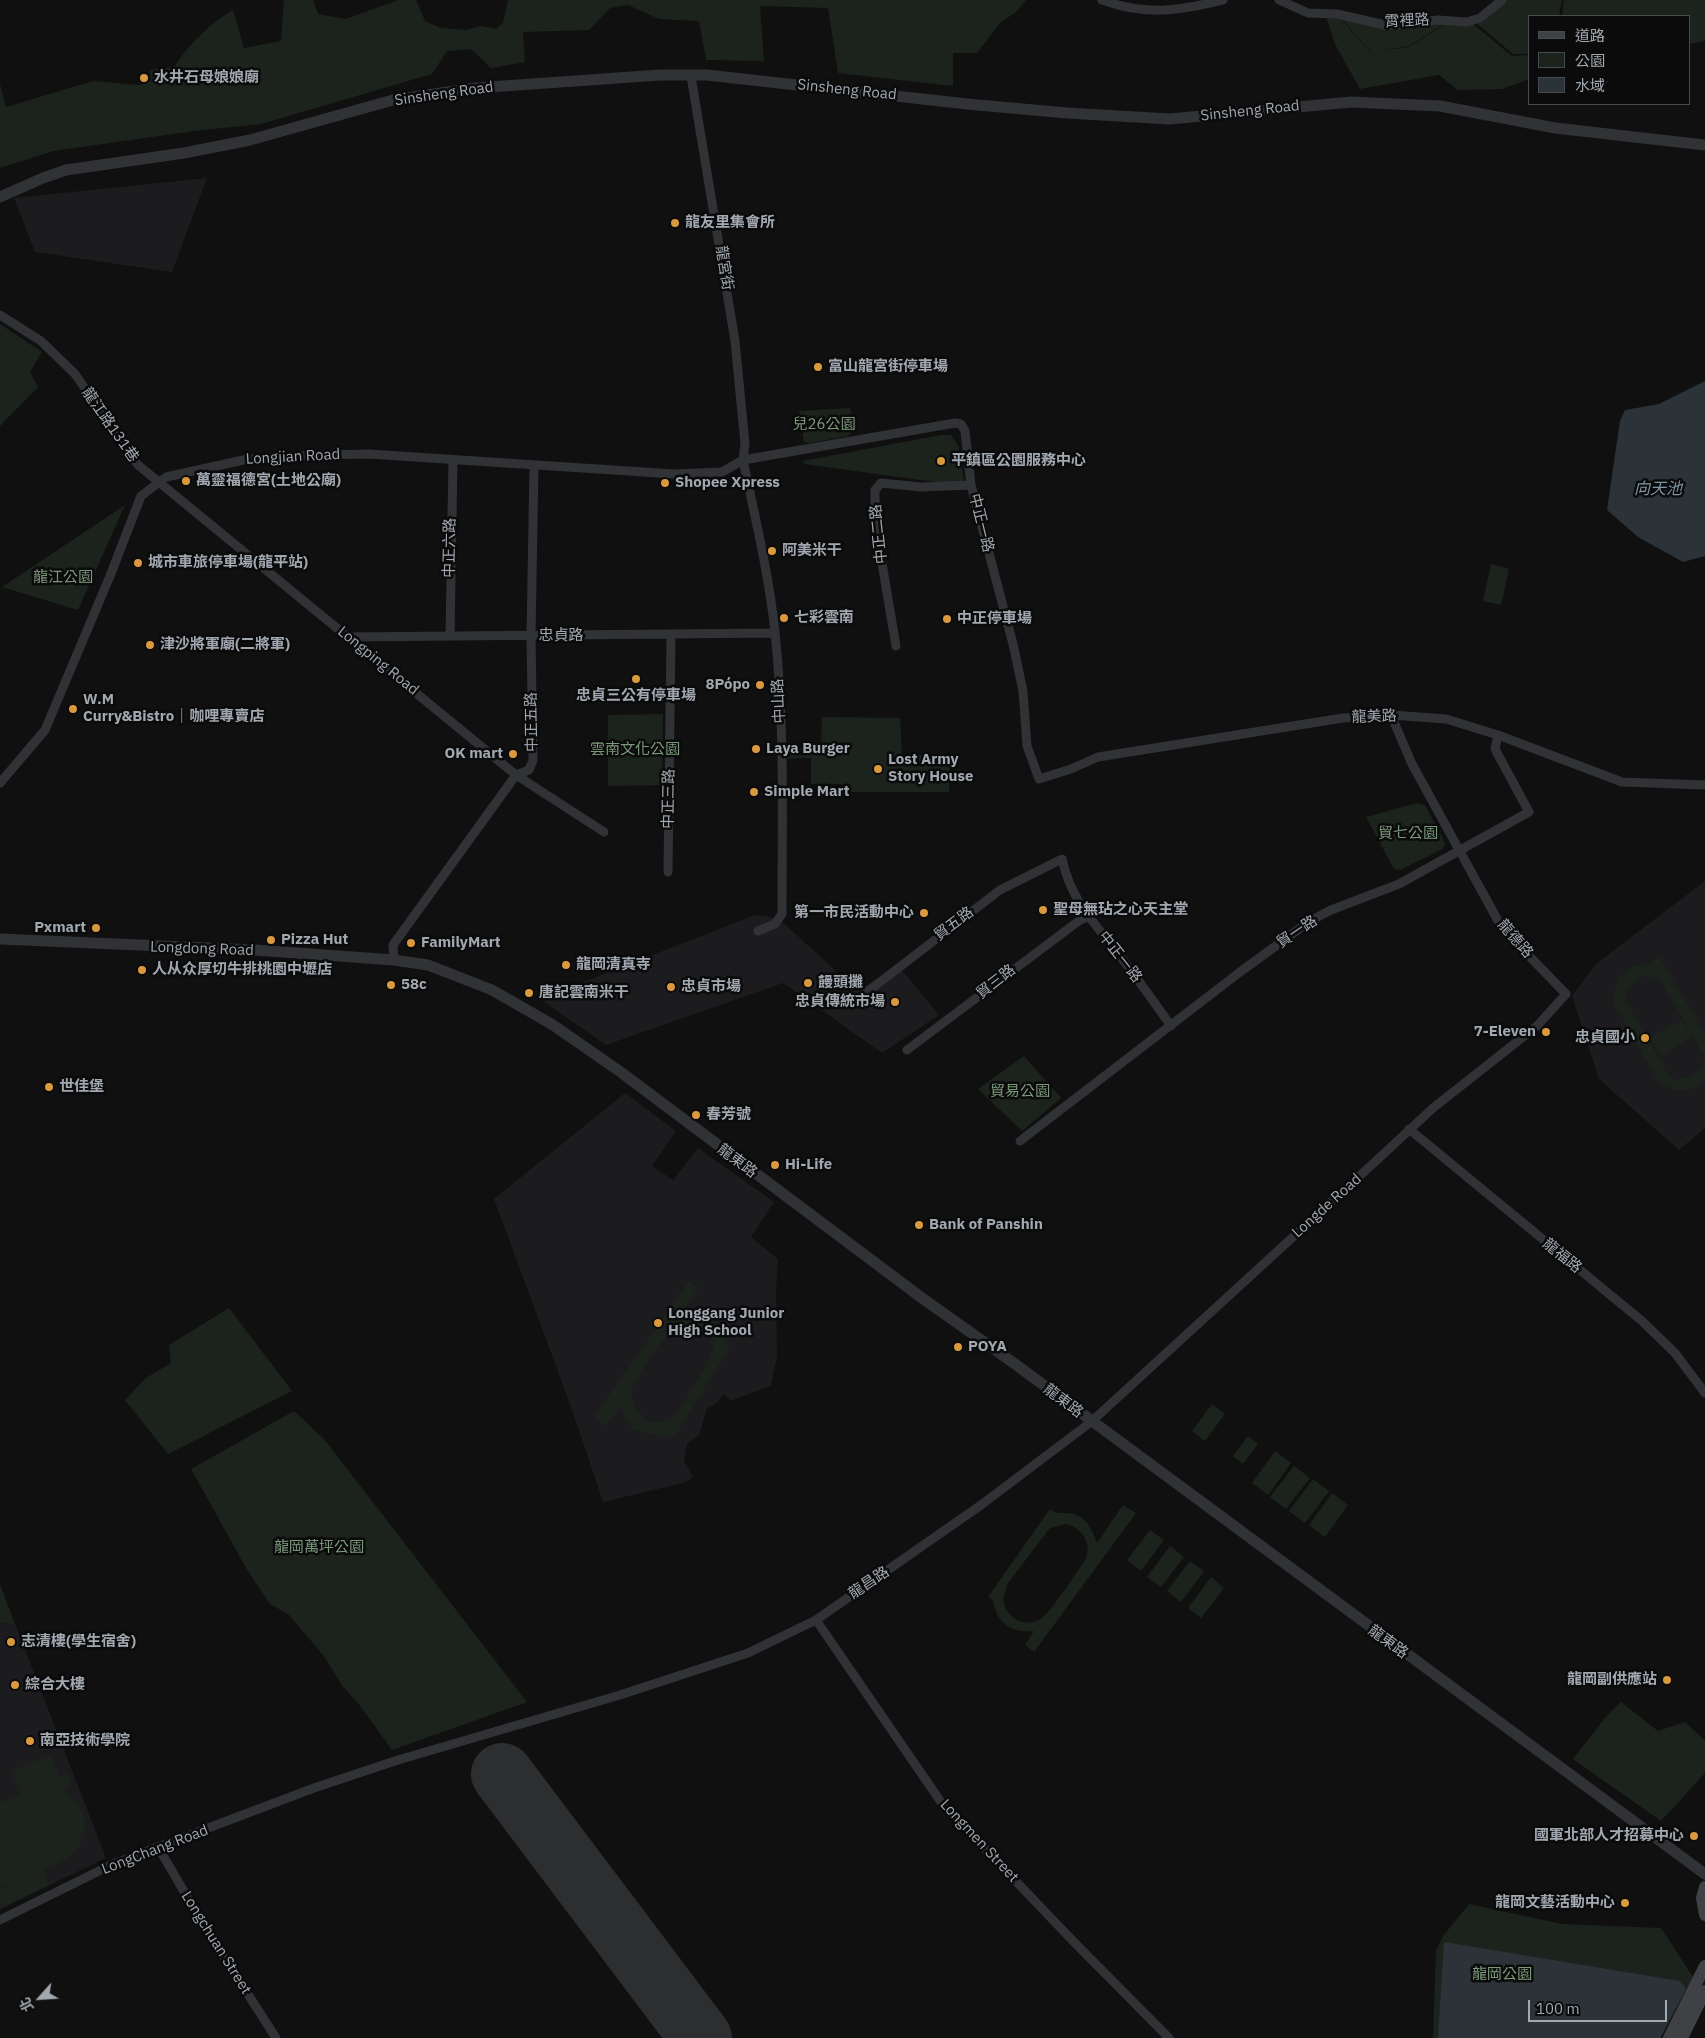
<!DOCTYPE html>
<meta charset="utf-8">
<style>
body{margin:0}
#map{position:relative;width:1705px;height:2038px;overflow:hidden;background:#101011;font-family:"IBM Plex Sans","Noto Sans TC",sans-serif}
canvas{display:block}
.legend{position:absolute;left:1528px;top:15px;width:162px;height:90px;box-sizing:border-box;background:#0b0b0c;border:1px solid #474a4e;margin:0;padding:6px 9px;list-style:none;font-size:15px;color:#a2a8b0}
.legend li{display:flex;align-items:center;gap:10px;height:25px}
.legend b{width:25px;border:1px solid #474a4e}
.north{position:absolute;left:15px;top:1973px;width:50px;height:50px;-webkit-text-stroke:4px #0b0b0c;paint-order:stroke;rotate:244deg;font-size:14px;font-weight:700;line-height:20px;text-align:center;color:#a2a8b0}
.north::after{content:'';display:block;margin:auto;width:18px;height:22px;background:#a2a8b0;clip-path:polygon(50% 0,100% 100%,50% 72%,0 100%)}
.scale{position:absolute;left:1528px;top:2000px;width:139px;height:22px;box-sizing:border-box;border:2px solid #a2a8b0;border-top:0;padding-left:6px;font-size:15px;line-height:18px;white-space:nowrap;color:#a2a8b0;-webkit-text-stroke:4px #0b0b0c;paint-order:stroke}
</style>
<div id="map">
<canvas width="1705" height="2038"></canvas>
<ul class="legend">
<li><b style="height:6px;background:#3f4145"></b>道路</li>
<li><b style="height:14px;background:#1c231d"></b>公園</li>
<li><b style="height:14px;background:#2b3338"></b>水域</li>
</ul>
<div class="north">北</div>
<div class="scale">100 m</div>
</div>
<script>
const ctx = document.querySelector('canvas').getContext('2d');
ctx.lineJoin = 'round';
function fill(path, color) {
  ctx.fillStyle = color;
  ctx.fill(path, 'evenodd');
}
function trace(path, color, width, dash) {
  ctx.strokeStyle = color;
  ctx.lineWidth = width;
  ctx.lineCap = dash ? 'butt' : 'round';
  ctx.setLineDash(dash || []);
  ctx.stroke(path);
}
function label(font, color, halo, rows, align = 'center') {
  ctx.font = font + ' "IBM Plex Sans","Noto Sans TC",sans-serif';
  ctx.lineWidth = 5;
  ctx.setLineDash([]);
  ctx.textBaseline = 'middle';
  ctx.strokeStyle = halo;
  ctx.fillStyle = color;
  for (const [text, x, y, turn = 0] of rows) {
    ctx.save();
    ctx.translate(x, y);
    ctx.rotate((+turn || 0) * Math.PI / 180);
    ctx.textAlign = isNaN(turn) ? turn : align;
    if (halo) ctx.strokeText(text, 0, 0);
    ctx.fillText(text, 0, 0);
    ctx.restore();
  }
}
fill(new Path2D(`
 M207 178 172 272 35 252 14 198Z
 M1705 881V1128L1679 1150 1599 1079 1572 996 1597 963Z
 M755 915 778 918 858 991 898 965 939 1015 882 1053 783 983 606 1045 540 999Z
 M625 1093 676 1131 652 1166 673 1180 698 1148 774 1202 751 1237 778 1259 776 1289 777 1357 771 1386 730 1401 724 1394 717 1403 707 1408 699 1435 687 1444 684 1460 693 1478 683 1483 603 1502 570 1404 494 1199Z
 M0 1623 15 1624 106 1858 0 1909Z`), '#1c1c1e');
fill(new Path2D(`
 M284 0H313L318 14 346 19 398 0H416L425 21 441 28 466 30 481 26 496 29 503 23 508 0H1026L1016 12 1000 23 977 53H953V86L838 73 828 8 760 6 764 61 706 60 699 21 659 19 628 5 610 8 589 30 523 32 525 62 491 68 471 49 447 51 432 74 261 124 194 131 53 151 0 168V84L6 107 93 81 139 85 151 81 150 70 174 67C189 44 209 24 233 10L244 48 281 41Z
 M1506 0H1562L1559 16H1529V54H1513L1475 22Z
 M1564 0H1705V41L1689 44V16H1562Z
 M1326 16 1339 17 1370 52 1409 47 1447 23 1473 24 1512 56 1529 55V79L1502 89 1458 90 1439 75 1360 89 1335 44Z
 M1339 16 1388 27 1446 23 1409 46 1371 52Z
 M0 324 42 352 30 372 38 387 0 426Z
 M850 408 854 429 848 436 811 443 804 442 799 411Z
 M941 435H951L959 447 964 481 957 485 804 464 803 461Z
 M125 505 78 610 2 587Z
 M1491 564 1509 569 1501 605 1483 601Z
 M663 714 662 785 608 786V715Z
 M822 717 900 718 902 754 951 756 949 792H844V784H811V758L784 759V748L821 747Z
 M1417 803 1425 805 1445 843 1443 849 1400 870 1394 869 1366 817Z
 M1659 957 1705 1034V1057L1661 981 1645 975C1633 981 1628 986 1625 1000L1669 1076 1674 1080C1690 1078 1701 1075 1705 1058V1080L1697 1087 1685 1090H1676L1659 1083 1614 1003C1613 977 1627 961 1654 966L1651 962Z
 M1682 1020 1692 1037 1661 1056 1650 1038Z
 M1024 1056 1061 1098 1022 1131 978 1089Z
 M689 1281 698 1288 684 1311C711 1315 722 1321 729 1348L676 1435 663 1437 633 1430 624 1417 622 1405 605 1426 594 1417ZM687 1325C735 1330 705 1369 691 1390 686 1398 681 1410 674 1416 652 1434 627 1411 633 1386 647 1365 661 1331 687 1325Z
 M229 1308 292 1391 168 1454 125 1400 146 1378 171 1363 169 1345Z
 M1212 1404 1225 1414 1205 1441 1192 1431Z
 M294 1411 324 1439 345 1466 527 1702 392 1750 358 1703 343 1687 324 1656 288 1614 270 1604 246 1568 191 1469Z
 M1248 1436 1258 1444 1243 1464 1233 1456Z
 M1275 1451 1291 1463 1268 1495 1252 1483Z
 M1294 1466 1310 1478 1286 1509 1270 1497Z
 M1313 1479 1329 1491 1305 1523 1289 1511Z
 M1332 1493 1348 1505 1325 1537 1309 1525Z
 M1123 1505 1136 1513 1034 1652 1025 1645 1034 1631C1011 1633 997 1624 993 1600L988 1597 1050 1509C1057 1514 1060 1513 1068 1513 1086 1515 1092 1529 1097 1543ZM1066 1524C1082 1528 1092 1542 1086 1559 1076 1573 1053 1609 1042 1618 1031 1626 1015 1623 1008 1612 1001 1603 1004 1593 1008 1583L1050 1528Z
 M1150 1530 1164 1540 1141 1571 1127 1560Z
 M1170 1546 1184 1557 1161 1587 1147 1577Z
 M1190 1561 1204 1571 1181 1602 1167 1591Z
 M1211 1577 1224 1588 1201 1618 1188 1608Z
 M0 1584 15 1624 0 1623Z
 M1621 1702 1658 1731 1685 1722 1705 1741V1773L1661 1821 1573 1759 1605 1718Z
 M50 1755 59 1777 67 1774 72 1784 61 1790C88 1804 94 1835 70 1856 63 1863 52 1866 43 1870L49 1885 0 1909V1888L9 1884 0 1885V1803L21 1793 11 1771Z
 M1469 1904 1562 1924 1661 1928 1693 1977 1661 2038H1433L1436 1951 1443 1936Z`), '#1c231d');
fill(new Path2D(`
 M1705 381V556L1683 562 1638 537 1607 510 1620 421 1625 410 1659 404Z
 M1444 1942 1680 1981 1686 1989 1660 2038H1438Z`), '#2b3338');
trace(new Path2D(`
 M502 1774 701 2038`), '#2d2e30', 62);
trace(new Path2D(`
 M1102 0C1146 16 1179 11 1223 0
 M1279 0 1308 13 1337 14 1385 25 1410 24 1438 20 1467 22 1480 18 1502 0
 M691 76 735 341 745 444 743 460C755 517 769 575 775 632 785 726 782 821 782 914L775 924 758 931
 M0 315 41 341 75 374 138 465 516 775 604 832
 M450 636 453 460
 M348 637 775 633
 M896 646 875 522V490L881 483 921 487 971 485
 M0 783 45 730 110 576 141 496 166 477 248 459 319 455 369 454 674 474 722 472 743 460 955 423 961 424 965 431 971 485 1013 644 1023 691 1027 746 1039 779 1071 769 1098 757 1343 718 1391 715 1446 719 1498 735 1622 782 1705 785
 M668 872 671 635
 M394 960 393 945 516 775 529 770 533 760 531 636 534 465
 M854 1002 1000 890 1062 859C1072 903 1095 923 1121 957 1138 980 1155 1003 1171 1026
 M907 1050 1080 920 1087 917
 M1409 1129 1642 1321 1675 1353 1705 1393
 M1020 1141 1240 972 1310 921 1331 910 1399 884 1529 812 1495 749 1498 735
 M816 1620 943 1805 1073 1941 1169 2038
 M158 1847 206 1929 276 2038
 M0 1920 113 1864 314 1788 398 1760 620 1695 748 1653 816 1620 981 1505 1091 1422 1377 1160 1433 1108 1537 1026 1566 994 1502 928 1412 764 1391 715`), '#313235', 9);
trace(new Path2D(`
 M0 197 43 178 66 170 184 153 250 140 393 100 475 88 660 75H707L967 104 1067 113 1170 119 1351 102 1440 106 1555 128 1705 145
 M0 939 255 950 394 960 428 965 492 990 553 1025 622 1073 922 1298 1015 1364 1705 1874`), '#313235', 11);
trace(new Path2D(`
 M1705 1887 1702 1898 1705 1915
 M1669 2038 1705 1966
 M1682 2038 1705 1991`), '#3f4145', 12);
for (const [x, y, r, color] of [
 [144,78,5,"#db993e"],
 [675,223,5,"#db993e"],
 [818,367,5,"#db993e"],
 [941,461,5,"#db993e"],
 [186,481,5,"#db993e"],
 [665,483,5,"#db993e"],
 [772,551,5,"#db993e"],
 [138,563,5,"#db993e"],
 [784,618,5,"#db993e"],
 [947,619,5,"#db993e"],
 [150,645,5,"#db993e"],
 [636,679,5,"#db993e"],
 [760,685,5,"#db993e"],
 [73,709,5,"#db993e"],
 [756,749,5,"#db993e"],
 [513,754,5,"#db993e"],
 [878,769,5,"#db993e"],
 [754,792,5,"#db993e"],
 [1043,910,5,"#db993e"],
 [924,913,5,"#db993e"],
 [96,928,5,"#db993e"],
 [271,940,5,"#db993e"],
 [411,943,5,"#db993e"],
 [566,965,5,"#db993e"],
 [142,970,5,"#db993e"],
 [808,983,5,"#db993e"],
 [391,985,5,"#db993e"],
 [671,987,5,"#db993e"],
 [529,993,5,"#db993e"],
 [895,1002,5,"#db993e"],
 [1546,1032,5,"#db993e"],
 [1645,1038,5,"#db993e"],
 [49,1087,5,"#db993e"],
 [696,1115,5,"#db993e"],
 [775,1165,5,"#db993e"],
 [919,1225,5,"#db993e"],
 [658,1323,5,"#db993e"],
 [958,1347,5,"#db993e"],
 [11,1642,5,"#db993e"],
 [1667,1680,5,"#db993e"],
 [15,1685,5,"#db993e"],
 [30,1741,5,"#db993e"],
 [1694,1836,5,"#db993e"],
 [1625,1903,5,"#db993e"]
]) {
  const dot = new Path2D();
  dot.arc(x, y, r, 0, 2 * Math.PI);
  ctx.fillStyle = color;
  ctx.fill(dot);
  trace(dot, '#0b0b0c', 2);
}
label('15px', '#a2a8b0', '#0b0b0c', [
 ["霄裡路",1407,21,-3],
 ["Sinsheng Road",847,90,6],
 ["Sinsheng Road",444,94,-8],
 ["Sinsheng Road",1250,111,-6],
 ["龍宮街",724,268,81],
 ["龍江路131巷",110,425,55],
 ["Longjian Road",293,457,-3],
 ["中正一路",981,523,76],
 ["中正二路",879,534,-96],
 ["中正六路",450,548,-89],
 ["忠貞路",561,636],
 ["Longping Road",378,661,39],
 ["中山路",779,701,-93],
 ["龍美路",1374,717,-2],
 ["中正五路",532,722,-91],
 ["中正三路",669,799,-89],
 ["貿五路",954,924,-37],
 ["貿一路",1297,932,-34],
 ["龍德路",1515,939,49],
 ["Longdong Road",202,949,2],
 ["中正一路",1120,957,52],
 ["貿三路",996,982,-38],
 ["龍東路",737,1161,37],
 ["Longde Road",1327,1206,-42],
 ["龍福路",1562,1256,39],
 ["龍東路",1063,1401,37],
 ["龍昌路",869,1583,-34],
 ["龍東路",1388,1642,36],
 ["Longmen Street",979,1841,47],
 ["LongChang Road",155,1850,-21],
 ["Longchuan Street",216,1943,58]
]);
label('bold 15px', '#a2a8b0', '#0b0b0c', [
 ["水井石母娘娘廟",154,78],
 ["龍友里集會所",685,223],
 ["富山龍宮街停車場",828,367],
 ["平鎮區公園服務中心",951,461],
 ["萬靈福德宮(土地公廟)",196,481],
 ["Shopee Xpress",675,483],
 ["阿美米干",782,551],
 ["城市車旅停車場(龍平站)",148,563],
 ["七彩雲南",794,618],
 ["中正停車場",957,619],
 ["津沙將軍廟(二將軍)",160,645],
 ["8Pópo",750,685,"right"],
 ["忠貞三公有停車場",636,696,"center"],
 ["W.M",83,700],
 ["Curry&Bistro｜咖哩專賣店",83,717],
 ["Laya Burger",766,749],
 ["OK mart",503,754,"right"],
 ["Lost Army",888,760],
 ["Story House",888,777],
 ["Simple Mart",764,792],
 ["聖母無玷之心天主堂",1053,910],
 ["第一市民活動中心",914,913,"right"],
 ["Pxmart",86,928,"right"],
 ["Pizza Hut",281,940],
 ["FamilyMart",421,943],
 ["龍岡清真寺",576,965],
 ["人从众厚切牛排桃園中壢店",152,970],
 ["饅頭攤",818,983],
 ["58c",401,985],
 ["忠貞市場",681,987],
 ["唐記雲南米干",539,993],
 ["忠貞傳統市場",885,1002,"right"],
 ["7-Eleven",1536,1032,"right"],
 ["忠貞國小",1635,1038,"right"],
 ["世佳堡",59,1087],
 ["春芳號",706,1115],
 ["Hi-Life",785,1165],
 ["Bank of Panshin",929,1225],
 ["Longgang Junior",668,1314],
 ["High School",668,1331],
 ["POYA",968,1347],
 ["志清樓(學生宿舍)",21,1642],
 ["龍岡副供應站",1657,1680,"right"],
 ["綜合大樓",25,1685],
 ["南亞技術學院",40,1741],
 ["國軍北部人才招募中心",1684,1836,"right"],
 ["龍岡文藝活動中心",1615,1903,"right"]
], 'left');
label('15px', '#7c997b', '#0b0b0c', [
 ["兒26公園",824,425],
 ["龍江公園",63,578],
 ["雲南文化公園",635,750],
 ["貿七公園",1408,834],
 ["貿易公園",1020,1092],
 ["龍岡萬坪公園",319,1548],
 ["龍岡公園",1502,1975]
]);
label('italic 16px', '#7d97a8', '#0b0b0c', [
 ["向天池",1658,489]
]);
</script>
